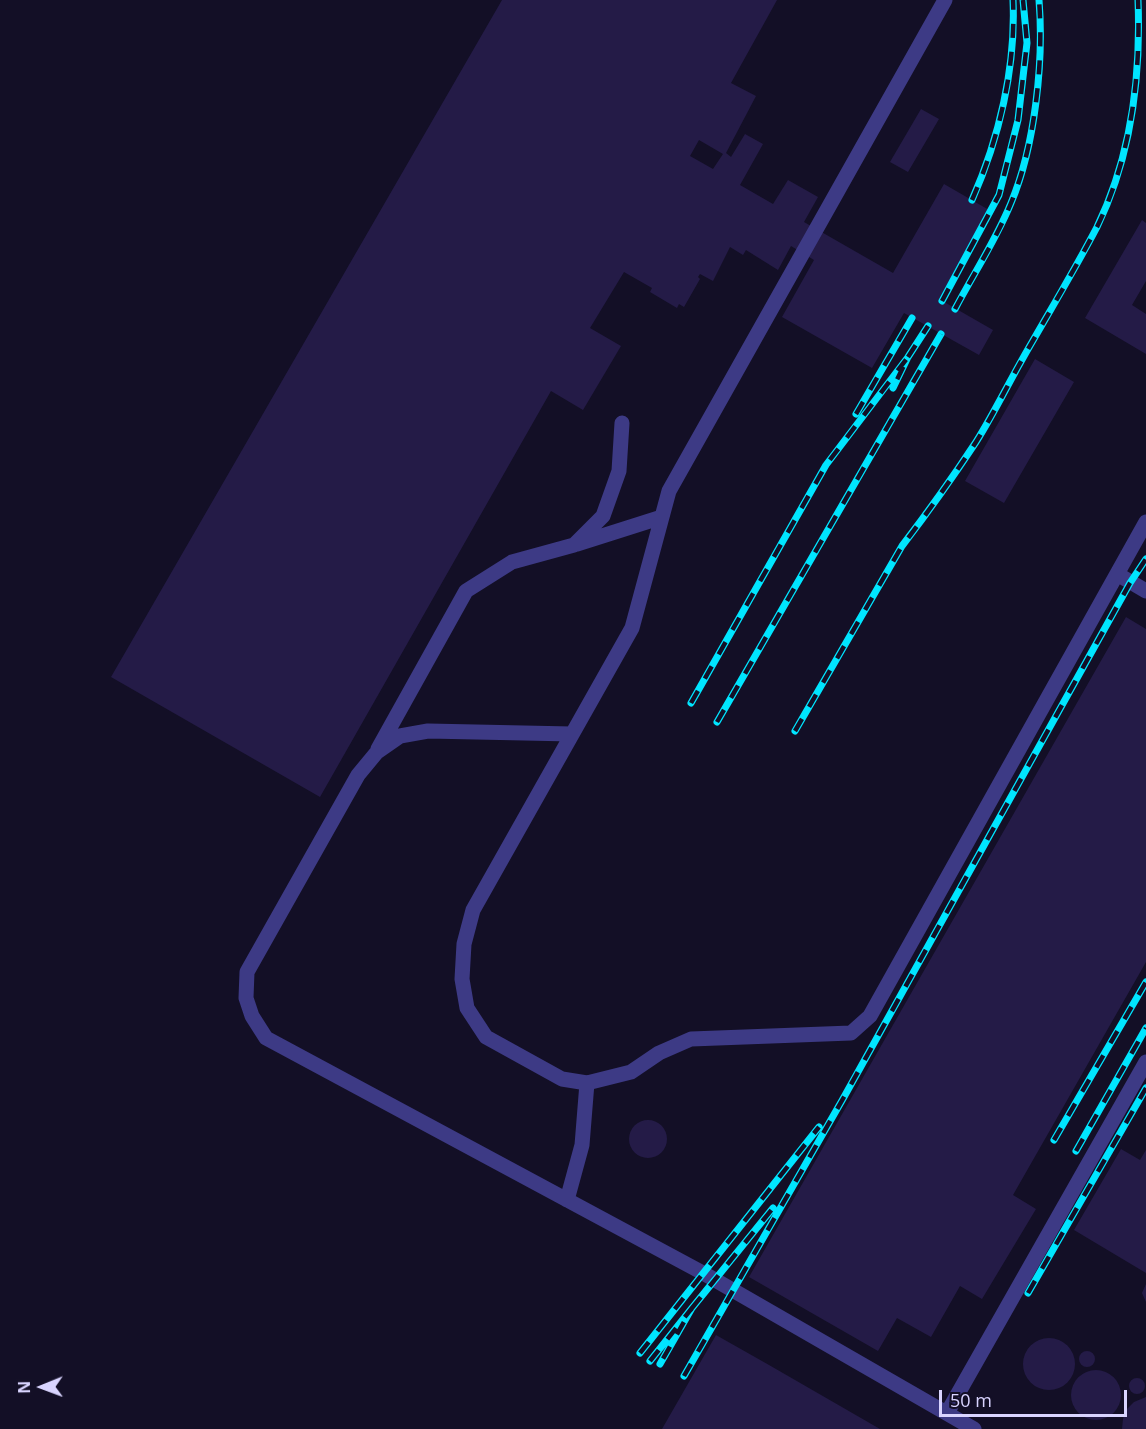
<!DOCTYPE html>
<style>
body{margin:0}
#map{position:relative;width:1146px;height:1429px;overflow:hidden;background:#130f26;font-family:"Open Sans",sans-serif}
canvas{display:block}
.north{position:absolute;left:12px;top:1357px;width:60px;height:60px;-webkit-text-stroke:4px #130f26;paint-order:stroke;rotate:269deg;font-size:16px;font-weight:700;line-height:24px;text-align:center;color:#d9d4ff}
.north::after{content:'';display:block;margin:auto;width:21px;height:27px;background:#d9d4ff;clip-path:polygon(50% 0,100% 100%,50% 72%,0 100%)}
.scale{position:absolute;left:939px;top:1390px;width:188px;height:27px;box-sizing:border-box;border:3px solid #d9d4ff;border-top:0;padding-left:8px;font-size:18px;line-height:21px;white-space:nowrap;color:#d9d4ff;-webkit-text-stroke:4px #130f26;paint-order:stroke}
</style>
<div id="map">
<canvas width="1146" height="1429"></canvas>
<div class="north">N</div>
<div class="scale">50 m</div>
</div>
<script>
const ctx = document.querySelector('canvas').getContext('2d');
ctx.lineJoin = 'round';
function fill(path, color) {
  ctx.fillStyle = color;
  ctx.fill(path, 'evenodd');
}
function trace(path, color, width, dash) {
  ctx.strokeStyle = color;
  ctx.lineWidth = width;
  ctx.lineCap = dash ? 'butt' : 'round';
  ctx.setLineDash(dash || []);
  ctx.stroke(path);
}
fill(new Path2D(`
 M502 0H777L731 83 756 96 726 153 731 157 745 134 763 144 740 185 773 204 788 180 818 197 804 222 893 273 944 184 989 210 939 299 993 330 979 355 904 313 872 368 782 317 814 260 791 246 778 270 746 250 743 255 730 247 713 281 700 274 698 277 700 279 684 307 679 304 677 308 650 292 652 288 624 272 590 328 621 346 583 410 551 391 320 797 111 677ZM699 140 723 154 713 169 690 156Z
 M921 109 939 119 908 172 890 162Z
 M1142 220 1146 223V281L1132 305 1146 314V354L1085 318Z
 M1035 359 1074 382 1004 503 965 481Z
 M1126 617 1146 629V962L1013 1195 1036 1209 982 1299 960 1286 931 1337 897 1318 878 1351 749 1277Z
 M629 1139a19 19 0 1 1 38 0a19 19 0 1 1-38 0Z
 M1121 1149 1140 1160 1146 1150V1273L1074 1230Z
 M1146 1284V1302L1142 1293Z
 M716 1335 769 1365 880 1429H662Z
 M1023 1364a26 26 0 1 1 52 0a26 26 0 1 1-52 0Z
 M1079 1359a8 8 0 1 1 16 0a8 8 0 1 1-16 0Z
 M1071 1395a25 25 0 1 1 50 0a25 25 0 1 1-50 0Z
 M1129 1386a8 8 0 1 1 16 0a8 8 0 1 1-16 0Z
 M1146 1397V1429H1122L1123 1419 1126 1410 1134 1402Z`), '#241b47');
trace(new Path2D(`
 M945 0 669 491 632 628 473 910 464 944 462 979 467 1008 486 1037 562 1079 587 1083 631 1072 659 1053 691 1039 851 1033 870 1016 1146 522
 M577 544 662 517
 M1117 574 1146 591
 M572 734 428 731 400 736 377 752 358 775 247 972 246 998 252 1016 266 1038 703 1273 974 1429
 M378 749 466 591 512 562 574 545 603 516 619 471 622 423
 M567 1200 582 1145 587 1083
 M947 1413 1146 1062`), '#3d3a85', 15);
const rail = new Path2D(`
 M972 200C999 139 1016 67 1013 0
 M942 301 999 195 1018 120 1023 77 1027 43 1023 0
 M955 309C974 273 996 240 1011 203 1035 146 1044 61 1039 0
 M908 357 928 326
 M856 414 912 318
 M691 703 826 465 908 357 893 388
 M717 722 941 334
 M795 731 902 546C928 512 953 477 976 442 993 415 1007 386 1023 358 1048 314 1074 271 1097 227 1131 157 1141 76 1138 0
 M1054 1140 1146 982
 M1076 1151 1146 1028
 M1028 1293 1146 1088
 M692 1308 773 1208
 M640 1353 819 1127
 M650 1361 692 1308 660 1364
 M684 1376 844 1097 1130 583 1146 559`);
trace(rail, '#00e5ff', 7);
trace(rail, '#130f26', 4.5, [14]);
</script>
